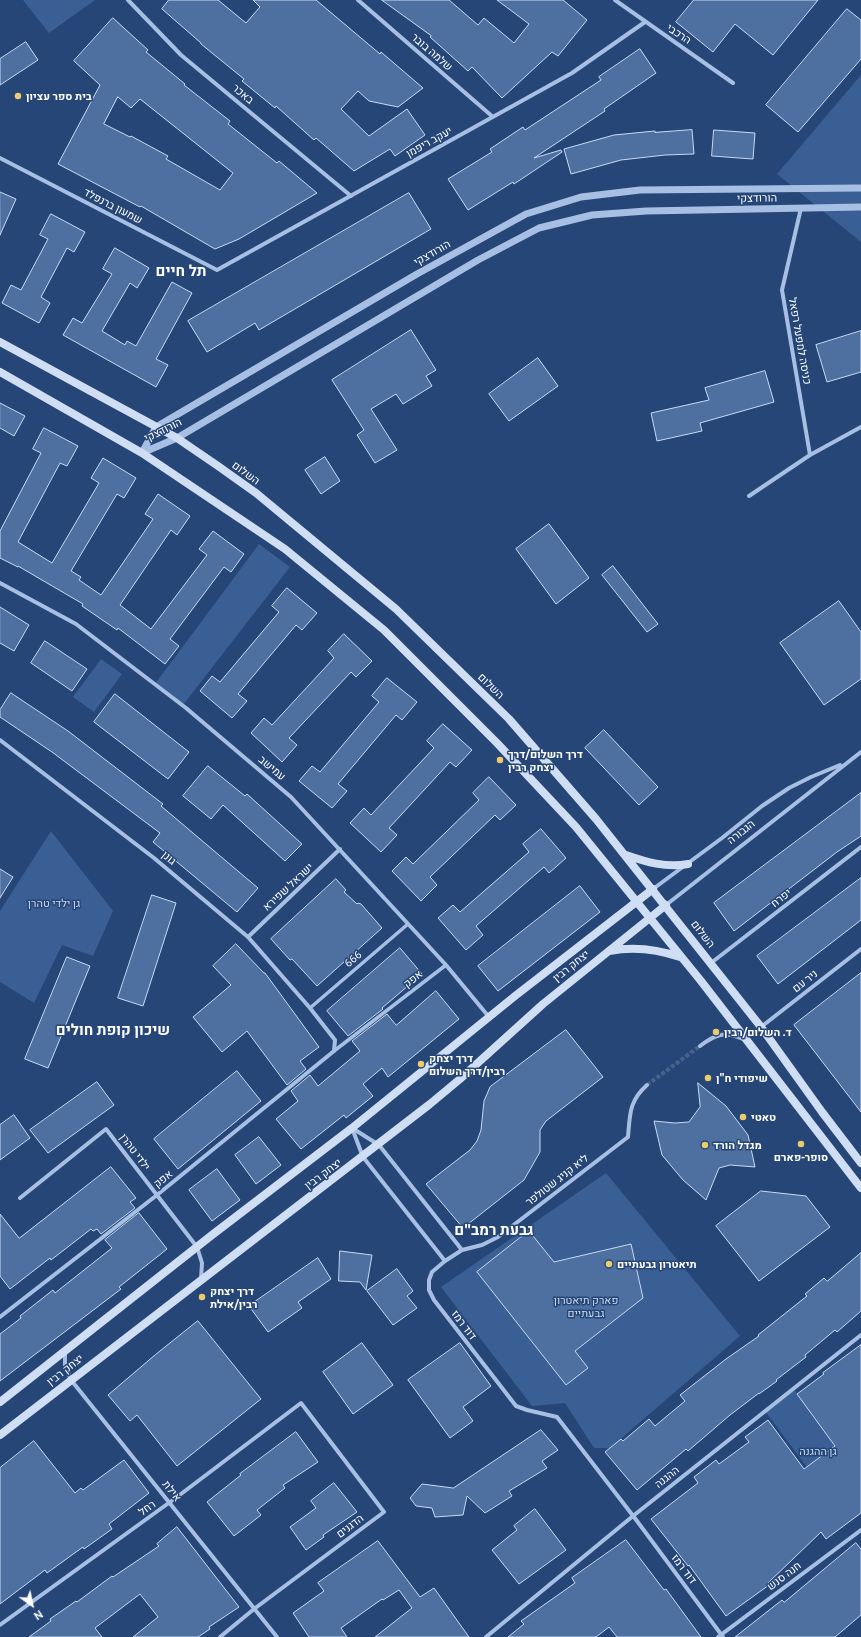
<!DOCTYPE html>
<meta charset="utf-8">
<style>
body{margin:0}
#map{position:relative;width:861px;height:1637px;overflow:hidden;background:#264677;font-family:Ubuntu,sans-serif}
canvas{display:block}
.north{position:absolute;left:12px;top:1585px;width:40px;height:40px;-webkit-text-stroke:3px #264677;paint-order:stroke;rotate:147deg;font-size:11px;font-weight:700;line-height:16px;text-align:center;color:#fff}
.north::after{content:'';display:block;margin:auto;width:14px;height:18px;background:#fff;clip-path:polygon(50% 0,100% 100%,50% 72%,0 100%)}
</style>
<div id="map">
<canvas width="861" height="1637"></canvas>
<div class="north">N</div>
</div>
<script>
const ctx = document.querySelector('canvas').getContext('2d');
ctx.lineJoin = 'round';
function fill(path, color) {
  ctx.fillStyle = color;
  ctx.fill(path, 'evenodd');
}
function trace(path, color, width, dash) {
  ctx.strokeStyle = color;
  ctx.lineWidth = width;
  ctx.lineCap = dash ? 'butt' : 'round';
  ctx.setLineDash(dash || []);
  ctx.stroke(path);
}
function label(font, color, halo, rows, align = 'center') {
  ctx.font = font + ' Ubuntu,Heebo,sans-serif';
  ctx.lineWidth = 3;
  ctx.setLineDash([]);
  ctx.textBaseline = 'middle';
  ctx.strokeStyle = halo;
  ctx.fillStyle = color;
  for (const [text, x, y, turn = 0] of rows) {
    ctx.save();
    ctx.translate(x, y);
    ctx.rotate((+turn || 0) * Math.PI / 180);
    ctx.textAlign = isNaN(turn) ? turn : align;
    if (halo) ctx.strokeText(text, 0, 0);
    ctx.fillText(text, 0, 0);
    ctx.restore();
  }
}
fill(new Path2D(`
 M23 0H95L49 33Z
 M861 75V242L777 174Z
 M259 544 290 567 183 705 155 684Z
 M101 659 122 674 94 712 73 697Z
 M51 831 113 911 93 956 62 945 34 1003 0 982V911Z
 M606 1173 740 1336 610 1448H594L565 1403 532 1406 441 1287Z
 M793 1388 844 1454 815 1478 765 1411Z`), '#395f95');
const building = new Path2D(`
 M169 0H218L246 23 260 7 253 0H316L380 54 381 52 423 88 398 107 369 101 358 91 341 109 369 136 407 109 425 135 395 156 390 149 354 171 316 138 314 140 276 106 275 108 242 81 244 79 201 44V43L162 9Z
 M382 0H449L478 25 484 18 514 43 529 24 497 0H563L587 20 558 56 552 52 502 98 472 67 468 71 430 37 431 36Z
 M694 0H818L773 55 735 24 713 52 676 22Z
 M847 9 861 20V59L798 132 766 105Z
 M113 18 148 50 146 52 185 84 184 85 230 121 228 124 277 163 279 161 317 193 239 239 215 249 141 206 140 207 58 164 100 85 74 61ZM118 97 131 108 140 99 233 173 220 190 166 159 168 156 131 136 130 137 104 124Z
 M26 42 38 60 0 85V59Z
 M640 49 656 73 604 109 605 111 534 158 561 150 562 152 514 184 513 182 468 210 448 179 492 152 490 149 523 127 525 130 601 80 599 77Z
 M692 130 694 154 665 155 621 160 571 174 564 149 614 135 655 131V132Z
 M714 130 755 133 753 159 712 156Z
 M0 192 16 199 0 235Z
 M409 193 431 229 259 330 255 323 207 352 188 321Z
 M51 214 85 232 74 252 67 248 41 297 50 303 39 323 2 303 11 285 21 290 48 239 40 235Z
 M115 248 149 268 137 288 130 283 102 331 125 345 127 341 136 346 172 282 192 293 156 359 168 365 156 387 63 335 73 318 82 323 112 274 103 269Z
 M411 330 436 370 426 376 432 386 403 404 396 394 371 409 397 450 375 463 357 435 364 430 332 380Z
 M861 331V372L827 382 816 345Z
 M538 358 558 386 509 421 489 394Z
 M765 371 774 402 700 423 702 431 657 441 651 413 709 400 705 388Z
 M0 403 25 416 14 436 0 428Z
 M44 428 78 446 67 466 60 463 18 542 52 563 99 483 91 478 103 458 136 478 124 498 117 494 71 571 81 577 79 580 101 595 153 519 145 514 158 494 190 516 177 535 171 530 120 605 151 629 207 555 199 549 213 531 244 554 231 572 224 567 170 639 179 646 165 664 118 628 117 630 82 606 83 604 18 566V567L0 558V531L41 453 33 449Z
 M325 457 340 481 321 494 305 470Z
 M549 524 589 578 556 604 516 549Z
 M613 566 658 624 647 632 602 575Z
 M287 588 317 613 302 630 296 625 238 694 247 701 232 718 200 691 212 676 220 682 279 612 272 606Z
 M839 601 861 632V679L824 705 780 643Z
 M0 607 29 625 14 651 0 643Z
 M344 634 372 661 356 677 351 672 289 738 297 745 282 762 251 733 264 718 272 725 334 658 328 651Z
 M45 641 87 669 72 691 31 663Z
 M387 678 417 702 402 720 396 715 338 784 347 791 332 808 299 781 312 766 320 772 379 702 372 696Z
 M11 693 68 731 163 804 161 806 258 888 237 912 153 842 160 833 52 752 0 717V710Z
 M115 694 189 752 168 779 94 722Z
 M443 724 472 750 456 767 450 762 389 828 397 835 381 852 350 823 364 808 371 815 434 748 427 741Z
 M604 730 658 787 639 805 585 748Z
 M208 766 245 796 247 794 302 844 285 861 223 805 211 819 183 796Z
 M489 777 516 805 500 820 495 815 430 877 437 885 421 901 392 871 406 857 413 864 479 800 473 793Z
 M861 793V836L837 852 734 931 714 903Z
 M541 829 566 858 549 873 544 867 476 926 483 935 466 950 438 918 453 905 460 912 529 852 523 844Z
 M0 869 13 877 0 898Z
 M861 878V920L778 984 757 956Z
 M336 879 346 890 344 892 357 904 358 903 361 904 382 928 317 986 292 959 290 960 271 939Z
 M580 886 600 912 498 991 478 966Z
 M152 895 176 903 143 1006 118 998Z
 M236 944 264 973H265L319 1047 300 1061 306 1069 287 1085 247 1031 222 1052 193 1017 231 985 213 966Z
 M400 948 422 974 382 1008 383 1009 348 1036 327 1011Z
 M67 957 90 966 48 1068 25 1059Z
 M861 973V1112L794 1025Z
 M436 991 459 1019 388 1077 382 1068 363 1084 373 1096 346 1118 344 1115 301 1149 276 1119 298 1101 291 1091 310 1075 318 1086 360 1051 352 1041 387 1014 396 1025Z
 M566 1030 603 1077 546 1121 540 1130V1152L524 1180 463 1228 426 1184 470 1150 477 1141 481 1130 484 1101 490 1087Z
 M237 1071 261 1101 178 1169 154 1139Z
 M97 1082 114 1105 48 1153 30 1130Z
 M698 1083 726 1106 748 1135 755 1167 730 1165 719 1168 706 1200 683 1180 662 1155 654 1121 675 1123 689 1122 700 1107Z
 M14 1115 30 1138 0 1160V1125Z
 M259 1137 281 1165 256 1184 235 1155Z
 M111 1167 136 1198 130 1202 135 1208 101 1234 97 1229 93 1231 91 1229 51 1260 50 1258 10 1289 0 1276V1214L19 1238Z
 M217 1169 240 1200 212 1221 189 1190Z
 M761 1191 806 1196 830 1227 759 1281 716 1226Z
 M139 1213 167 1249 119 1287 121 1289 0 1381V1334L21 1318 20 1316 53 1290 55 1293 112 1248 105 1240Z
 M529 1231 554 1262 631 1244 643 1298 575 1351 588 1368 566 1385 477 1272Z
 M340 1251 372 1255 366 1290 360 1282 339 1281Z
 M861 1253V1311L837 1332 835 1330 805 1355 806 1357 776 1380 777 1381 759 1394V1393L730 1415 688 1451 686 1449 637 1490 605 1452 621 1439 623 1441 649 1419 655 1426 685 1401 680 1395 726 1359 759 1336 758 1335 807 1296 805 1294 824 1278 827 1281Z
 M318 1258 331 1279 298 1302 302 1308 268 1332 249 1306Z
 M397 1269 413 1291 407 1296 417 1308 393 1325 367 1291Z
 M198 1321 261 1399 177 1466 137 1415 130 1421 108 1395 155 1355Z
 M362 1343 393 1385 353 1414 323 1372Z
 M460 1343 491 1386 463 1407 473 1421 450 1438 408 1380Z
 M861 1345V1513L826 1539 821 1532 768 1583 769 1585 726 1616 689 1565 688 1566 651 1519 698 1483 694 1477 716 1460 719 1464 749 1442 745 1437 768 1420 804 1469 835 1446 797 1394 824 1374 823 1373Z
 M541 1430 558 1450 542 1461 547 1468 509 1491 512 1496 485 1513 467 1496 463 1515 435 1517 432 1508 416 1506 410 1498 422 1484 453 1488Z
 M296 1432 318 1462 283 1485 285 1488 257 1510 261 1515 234 1536 207 1502 241 1475 240 1474Z
 M34 1441 75 1493 81 1488 83 1490 124 1460 149 1493 109 1524 112 1529 84 1549 83 1547 47 1573 45 1570 0 1604V1468Z
 M334 1483 357 1512 323 1535 324 1537 306 1550 290 1527 316 1508 311 1501Z
 M535 1509 566 1550 519 1584 492 1550 517 1530 514 1526Z
 M177 1527 239 1607 209 1627 210 1629 198 1637H133L158 1617 140 1594 95 1628 102 1637H29L51 1621 50 1619 76 1601 77 1602 112 1576 113 1577 159 1546 157 1544Z
 M626 1540 664 1590 666 1589 701 1637H617L609 1627 596 1637H508L524 1624 521 1621 575 1583 572 1578Z
 M378 1541 420 1597 434 1588 469 1637H375L412 1608 399 1590 383 1600 382 1599 341 1628 347 1637H309L293 1613 324 1591 318 1583Z
 M856 1543 861 1549V1615L835 1637H735L782 1600 784 1602Z`);
fill(building, '#4e70a1');
trace(building, '#c9daf2', 1);
trace(new Path2D(`
 M647 1085 700 1046`), '#47628b', 4, [4, 2]);
trace(new Path2D(`
 M310 1008 408 924
 M334 1051 446 965`), '#a7bfe3', 3.5);
trace(new Path2D(`
 M128 0 181 55 351 196
 M358 0 493 117
 M615 0 733 83
 M0 158 217 270 572 73 645 22
 M801 208 782 290 810 455
 M749 496 810 455 861 427
 M0 583 76 624 186 708 291 797 446 965 489 1017
 M0 740 154 858 248 937 310 1008 335 1040 334 1051 157 1195 0 1317
 M653 889 722 838 762 806 789 788 811 777 840 765
 M666 905 861 752
 M248 937 340 849
 M711 963 861 847
 M761 1027 861 949
 M700 1046C716 1034 724 1031 743 1039
 M647 1085C629 1101 630 1114 628 1137L498 1237 482 1245 462 1250 445 1261 432 1272 429 1280V1290L434 1300 516 1406 527 1410 557 1417 637 1521 723 1637
 M352 1128 379 1145 462 1250
 M352 1128 363 1157 445 1261
 M20 1198 106 1129 197 1247 202 1263 201 1279
 M65 1352V1365L71 1380 277 1637
 M0 1625 177 1497 301 1403 384 1512 254 1609 220 1637
 M486 1637 633 1516 861 1335
 M718 1637 861 1530`), '#a7bfe3', 4);
trace(new Path2D(`
 M142 453 156 427 417 274 526 214 581 197 640 190 861 188
 M142 453 177 438 478 260 539 228 592 215 646 211 861 207`), '#a7bfe3', 7);
trace(new Path2D(`
 M0 342 177 438 218 466 256 493 396 609 509 719 596 819 761 1027 822 1112 861 1163
 M0 372 142 453 285 549 384 630 497 743 576 827 701 981 861 1188
 M626 855C646 862 666 868 688 864
 M609 951C634 946 657 949 680 957
 M0 1402 212 1235 352 1128 515 996 653 889
 M0 1435 430 1104 460 1079 543 1004 666 905`), '#d0def3', 8);
for (const [x, y, r, color] of [
 [18,96,4,"#ebcc6c"],
 [500,760,4,"#ebcc6c"],
 [716,1032,4,"#ebcc6c"],
 [421,1064,4,"#ebcc6c"],
 [708,1078,4,"#ebcc6c"],
 [743,1117,4,"#ebcc6c"],
 [801,1144,4,"#ebcc6c"],
 [705,1145,4,"#ebcc6c"],
 [609,1264,4,"#ebcc6c"],
 [202,1297,4,"#ebcc6c"]
]) {
  const dot = new Path2D();
  dot.arc(x, y, r, 0, 2 * Math.PI);
  ctx.fillStyle = color;
  ctx.fill(dot);
  trace(dot, '#264677', 1.5);
}
label('11px', '#fff', '#264677', [
 ["הרכבי",679,34,33],
 ["שלמה בובר",432,52,41],
 ["באכר",243,94,40],
 ["יעקב ריפמן",429,142,-29],
 ["הורודצקי",757,198,-1],
 ["שמעון ברנפלד",113,206,27],
 ["הורודצקי",432,253,-30],
 ["כניסה למפעל רפאל",800,341,80],
 ["הורודצקי",163,430,-26],
 ["השלום",246,473,36],
 ["השלום",491,686,44],
 ["עמישב",272,768,40],
 ["הגבורה",741,832,-38],
 ["גונן",169,858,40],
 ["ישראל שפירא",288,887,-43],
 ["יפרח",781,898,-38],
 ["השלום",703,934,52],
 ["666",353,959,-41],
 ["יצחק רבין",571,966,-39],
 ["אפק",413,979,-38],
 ["ניר עם",805,981,-38],
 ["ילדי טהרן",135,1152,53],
 ["יצחק רבין",323,1174,-37],
 ["אפק",163,1179,-39],
 ["ליא קניג שטולפר",557,1180,-38],
 ["דוד רמז",464,1325,53],
 ["יצחק רבין",65,1370,-38],
 ["ההגנה",667,1477,-39],
 ["אילת",172,1491,52],
 ["רחל",147,1508,-36],
 ["הדגנים",350,1526,-37],
 ["דוד רמז",684,1569,53],
 ["חנה סנש",784,1576,-37]
]);
label('bold 11px', '#fff', '#264677', [
 ["בית ספר עציון",26,96],
 ["דרך השלום/דרך",508,754],
 ["יצחק רבין",508,767],
 ["ד. השלום/רבין",724,1032],
 ["דרך יצחק",429,1058],
 ["רבין/דרך השלום",429,1071],
 ["שיפודי ח\"ן",716,1078],
 ["טאטי",751,1117],
 ["מגדל הורד",713,1145],
 ["סופר-פארם",801,1157,"center"],
 ["תיאטרון גבעתיים",617,1264],
 ["דרך יצחק",210,1291],
 ["רבין/אילת",210,1304]
], 'left');
label('11px', '#c9daf2', '#264677', [
 ["גן ילדי טהרן",54,903],
 ["פארק תיאטרון",586,1300],
 ["גבעתיים",586,1313],
 ["גן ההגנה",818,1451]
]);
label('bold 15px', '#fff', '#264677', [
 ["תל חיים",181,271],
 ["שיכון קופת חולים",113,1030],
 ["גבעת רמב\"ם",494,1230]
]);
</script>
